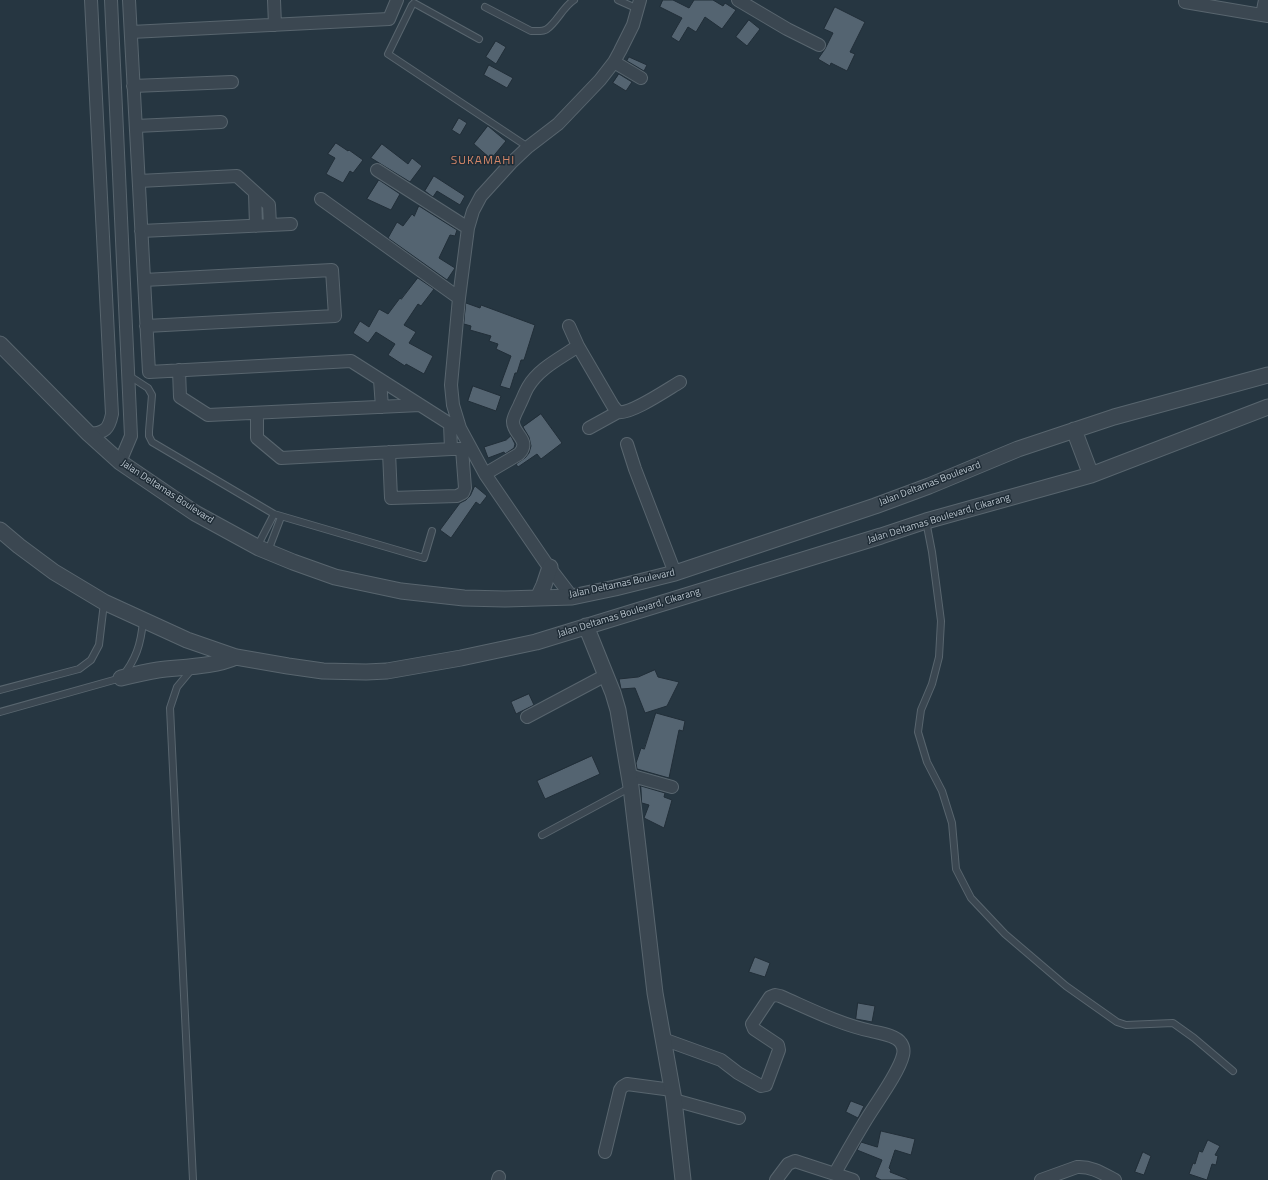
<!DOCTYPE html>
<style>
body{margin:0}
canvas{display:block;background:#263641}
</style>
<canvas width="1268" height="1180"></canvas>
<script>
const ctx = document.querySelector('canvas').getContext('2d');
ctx.lineJoin = 'round';
function fill(path, color) {
  ctx.fillStyle = color;
  ctx.fill(path, 'evenodd');
}
function trace(path, color, width, dash) {
  ctx.strokeStyle = color;
  ctx.lineWidth = width;
  ctx.lineCap = dash ? 'butt' : 'round';
  ctx.setLineDash(dash || []);
  ctx.stroke(path);
}
function label(font, color, halo, rows, align = 'center') {
  ctx.font = font + ' "Titillium Web",sans-serif';
  ctx.lineWidth = 3;
  ctx.setLineDash([]);
  ctx.textBaseline = 'middle';
  ctx.strokeStyle = halo;
  ctx.fillStyle = color;
  for (const [text, x, y, turn = 0] of rows) {
    ctx.save();
    ctx.translate(x, y);
    ctx.rotate((+turn || 0) * Math.PI / 180);
    ctx.textAlign = isNaN(turn) ? turn : align;
    if (halo) ctx.strokeText(text, 0, 0);
    ctx.fillText(text, 0, 0);
    ctx.restore();
  }
}
const building = new Path2D(`
 M663 0H673L689 8 694 0H713L723 6 725 3 736 10 722 29 705 17 696 32 688 27 679 42 671 37 682 18 660 7Z
 M835 7 865 22 850 52 855 54 847 71 831 63 830 66 818 59 825 49 833 33 824 29Z
 M749 20 760 29 747 46 736 37Z
 M496 41 506 47 496 64 486 57Z
 M629 57 647 65 644 71 627 61Z
 M489 65 513 78 507 88 484 75Z
 M619 74 632 82 626 91 613 83Z
 M459 118 467 123 460 135 452 130Z
 M488 126 506 141 491 159 474 144Z
 M336 143 348 151 349 150 363 160 353 173 350 171 343 183 326 174 335 158 328 154Z
 M382 144 408 164 412 158 422 166 410 182 371 158Z
 M434 176 465 196 460 205 437 191 433 197 425 191Z
 M379 180 400 194 391 210 367 199Z
 M419 206 457 230 455 236 450 235 439 258 455 268 447 280 388 238 397 222 403 226 412 214 414 216Z
 M418 278 434 289 421 306 418 304 404 325 416 332 409 343 433 356 424 374 406 364 405 366 388 355 395 344 376 332 368 343 353 333 360 321 369 327 379 309 388 314 400 298 401 299Z
 M466 303 480 308 481 305 535 325 524 360H521L517 373H515L510 389 500 386 511 356 496 349 498 344 489 341 491 336 470 330 471 326 464 324Z
 M473 386 501 396 496 411 468 401Z
 M541 414 562 443 541 459 537 454 518 467 516 464 525 458 529 453 531 446 529 437 523 427Z
 M511 436 515 444 514 448 505 454 504 452 488 458 484 447 506 440Z
 M475 486 487 496 480 505 476 502 451 538 440 530 460 503 466 500 470 496Z
 M655 670 658 677 679 682 667 706 645 713 635 688 621 689 619 679 638 677Z
 M529 694 534 705 516 714 511 702Z
 M656 713 685 721 683 731 679 730 669 778 637 769 636 763 641 748 644 749Z
 M592 756 600 774 545 799 537 781Z
 M641 786 665 793 664 797 672 800 664 828 644 818 649 805 642 803Z
 M755 957 770 963 765 977 749 972Z
 M858 1003 875 1006 872 1022 856 1019Z
 M851 1101 864 1106 858 1118 846 1112Z
 M881 1131 915 1139 911 1155 895 1150 889 1168 891 1170 890 1172 908 1179V1180H881L875 1177 882 1160 857 1150 861 1142 877 1147Z
 M1208 1140 1220 1146 1215 1155 1218 1156 1216 1165 1212 1164 1207 1180 1189 1174 1193 1163 1195 1164 1199 1151 1202 1152Z
 M1143 1152 1151 1156 1144 1175 1135 1172Z`);
fill(building, '#546471');
trace(building, '#212e38', 1);
const service = new Path2D(`
 M618 0 638 9
 M485 7 531 31C537 31 543 32 547 29 557 22 563 7 574 0
 M479 39 414 3 412 5 388 54 528 147
 M128 375 148 388 152 395 149 431V436L152 442 274 514 424 558 432 531
 M926 521 932 552 941 621 939 657 932 684 921 710 918 732 927 762 942 791 952 823 956 869 971 898 1005 934 1066 986 1117 1022 1126 1025 1173 1023 1194 1038 1233 1071
 M257 547 274 514
 M268 551 281 517
 M192 669 177 687 170 708 193 1180
 M0 690 79 669 91 660 99 645 104 603
 M0 712 121 678C136 660 141 644 143 621
 M542 835 631 787`);
const minor = new Path2D(`
 M111 0 131 436 120 462
 M129 0 149 372 351 361 450 424 451 449H462L465 488 463 493 457 496 391 498 389 452
 M274 0 275 25
 M738 0 787 29 819 45
 M1185 0V2L1268 16
 M1262 15 1265 0
 M131 32 389 19 397 0
 M614 62 641 78
 M133 86 232 82
 M136 126 221 122
 M377 170 468 228
 M139 181 237 176 269 205 270 225
 M255 193 256 226
 M321 199 459 298
 M141 231 291 224
 M144 280 332 270 335 316 146 326
 M569 326 578 346
 M179 370 180 397 208 415 420 405
 M380 380 382 407
 M257 413V438L281 458 451 449
 M589 428 618 412
 M89 434C105 433 109 429 112 414L91 0
 M627 444 635 469 675 573
 M485 474 519 454C532 440 512 434 513 421 514 415 518 409 520 404 523 398 525 392 528 387 539 368 561 358 578 346L613 406 618 412C630 415 668 389 680 382
 M572 597 546 563 485 474 460 428 453 405 451 385 459 298 468 228 473 211 481 196 511 163 528 147 558 124 600 80 614 62 620 51 633 25 640 0
 M527 717 606 675
 M629 775 672 787
 M663 1039 721 1060 738 1073 761 1086 766 1085 779 1050 778 1045 754 1029 752 1024 770 997 775 995 780 996C810 1009 839 1024 871 1031 879 1033 896 1035 901 1043 903 1046 904 1051 903 1055 899 1072 879 1099 869 1115 857 1134 846 1154 835 1173
 M674 1100 739 1118
 M605 1152 620 1090 622 1087 627 1084 672 1090
 M498 1180 499 1177
 M776 1180 788 1164 795 1161 853 1180
 M1041 1180 1077 1167C1091 1166 1102 1173 1115 1180`);
const tertiary = new Path2D(`
 M0 344 89 434 120 462 195 513 259 548 293 562 335 577 401 591 464 598 505 599 572 597 615 588 675 573 875 506 929 486 1018 449 1114 417 1268 375
 M1074 430 1091 475
 M0 530 19 546 54 572 104 602 187 640 236 657 288 666 323 671 366 672 387 671 461 658 536 642 881 536 926 521 1091 475 1268 407
 M538 598 544 585 550 567
 M586 626 613 693 618 710 631 787 655 993 674 1100 683 1180
 M121 678C133 675 145 672 158 670 182 667 214 667 236 657`);
trace(service, '#58656e', 8);
trace(minor, '#58656e', 14);
trace(tertiary, '#58656e', 17);
trace(service, '#3b4751', 6);
trace(minor, '#3b4751', 12);
trace(tertiary, '#3b4751', 15);
label('10px', '#b7c2cb', '#1f2c36', [
 ["Jalan Deltamas Boulevard",930,484,-21],
 ["Jalan Deltamas Boulevard",167,492,33],
 ["Jalan Deltamas Boulevard, Cikarang",939,519,-17],
 ["Jalan Deltamas Boulevard",622,584,-12],
 ["Jalan Deltamas Boulevard, Cikarang",629,613,-17]
]);
ctx.letterSpacing = '1px';
label('12px', '#d48769', '#1f2c36', [
 ["SUKAMAHI",483,161]
]);
ctx.letterSpacing = '0px';
</script>
